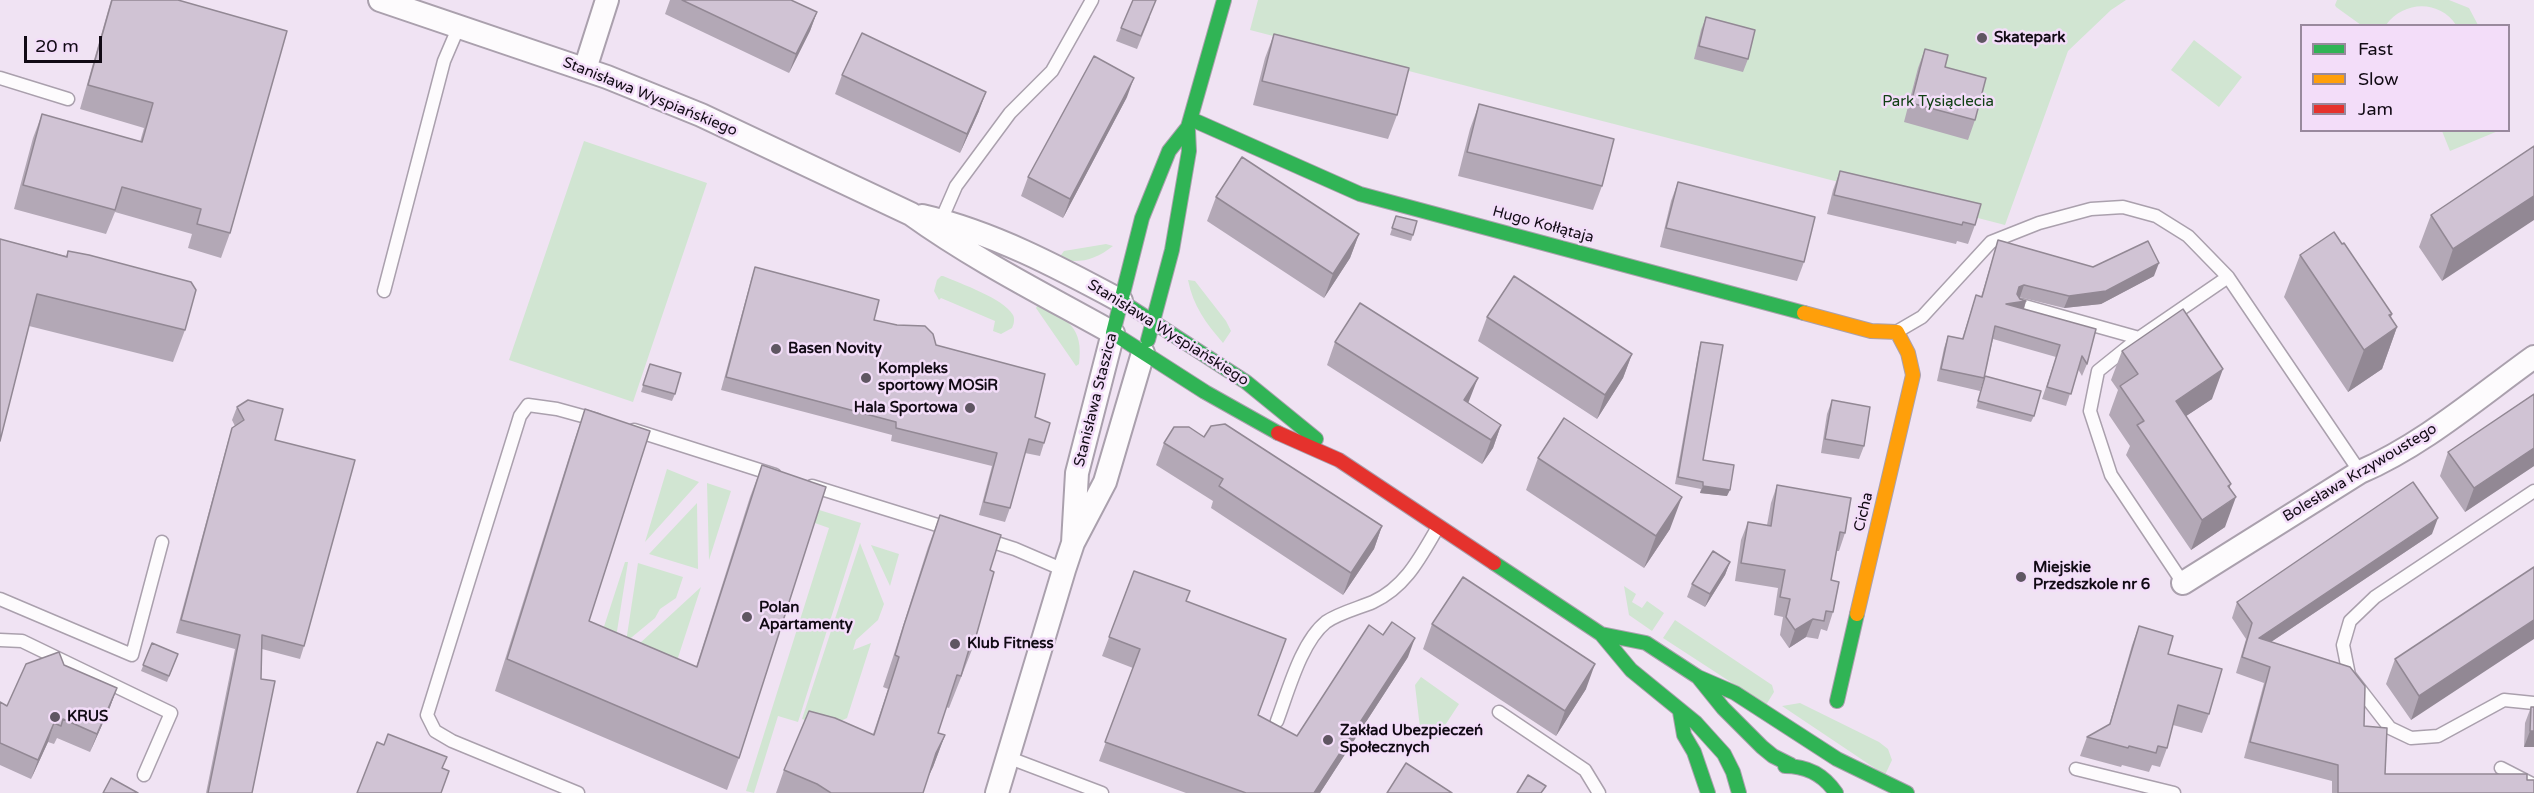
<!DOCTYPE html>
<meta charset="utf-8">
<style>
body{margin:0}
#map{position:relative;width:2534px;height:793px;overflow:hidden;background:#f0e3f3;font-family:"Varela Round",sans-serif}
canvas{display:block}
.legend{position:absolute;left:2300px;top:24px;width:210px;height:108px;box-sizing:border-box;background:#f3ddf9;border:2px solid #99899d;margin:0;padding:8px 10px;list-style:none;font-size:18px;color:#110a14}
.legend li{display:flex;align-items:center;gap:12px;height:30px}
.legend b{width:30px;border:2px solid #99899d}
.scale{position:absolute;left:24px;top:36px;width:78px;height:27px;box-sizing:border-box;border:3px solid #110a14;border-top:0;padding-left:8px;font-size:18px;line-height:21px;white-space:nowrap;color:#110a14;-webkit-text-stroke:4px #f3ddf9;paint-order:stroke}
</style>
<div id="map">
<canvas width="2534" height="793"></canvas>
<ul class="legend">
<li><b style="height:8px;background:#30b455"></b>Fast</li>
<li><b style="height:8px;background:#ff9f0a"></b>Slow</li>
<li><b style="height:8px;background:#e5322d"></b>Jam</li>
</ul>
<div class="scale">20 m</div>
</div>
<script>
const ctx = document.querySelector('canvas').getContext('2d');
ctx.lineJoin = 'round';
function fill(path, color) {
  ctx.fillStyle = color;
  ctx.fill(path, 'evenodd');
}
function trace(path, color, width, dash) {
  ctx.strokeStyle = color;
  ctx.lineWidth = width;
  ctx.lineCap = dash ? 'butt' : 'round';
  ctx.setLineDash(dash || []);
  ctx.stroke(path);
}
function label(font, color, halo, rows, align = 'center') {
  ctx.font = font + ' "Varela Round",sans-serif';
  ctx.lineWidth = 5;
  ctx.setLineDash([]);
  ctx.textBaseline = 'middle';
  ctx.strokeStyle = halo;
  ctx.fillStyle = color;
  for (const [text, x, y, turn = 0] of rows) {
    ctx.save();
    ctx.translate(x, y);
    ctx.rotate((+turn || 0) * Math.PI / 180);
    ctx.textAlign = isNaN(turn) ? turn : align;
    if (halo) ctx.strokeText(text, 0, 0);
    ctx.fillText(text, 0, 0);
    ctx.restore();
  }
}
fill(new Path2D(`
 M1258 0H2126L2111 10 2068 51 2005 225 1250 30Z
 M2337 0H2449L2469 8 2478 25H2456C2440 0 2404 0 2386 25H2361L2336 7 2335 5Z
 M2194 40 2242 77 2219 107 2171 70Z
 M2442 131H2498L2450 151Z
 M584 141 707 183 633 402 509 360Z
 M1106 244 1113 246C1095 260 1080 264 1058 259L1064 251Z
 M941 276H943C961 284 1003 298 1013 315 1015 319 1014 324 1012 328L1001 334 993 331 995 321 941 298 939 300 934 291 937 280Z
 M1188 280 1195 281 1226 321 1231 331 1223 343C1206 323 1193 306 1188 280Z
 M1038 304C1067 319 1084 327 1079 364L1076 366 1036 308Z
 M667 469 699 482 645 542Z
 M707 483 731 491 709 560Z
 M697 503 698 569 649 554Z
 M816 509 861 523 798 722 778 716 754 793 746 791 829 528 812 522Z
 M860 543 884 604 878 620 856 640 853 650 871 643 847 718 828 727 802 719Z
 M871 545 899 554 890 586Z
 M625 562H628L614 650 598 645Z
 M638 563 683 577 676 598 660 609 655 618 626 642Z
 M1624 586 1636 594 1632 602 1642 608 1647 601 1664 613 1652 631 1629 615Z
 M701 587 672 676 626 656Z
 M1675 620 1772 685 1774 692 1766 705 1663 638Z
 M1421 677 1459 704 1436 739 1420 728 1415 685Z
 M1800 703 1879 742 1888 749 1892 760 1885 775 1782 706Z`), '#d1e5d2');
const lane = new Path2D(`
 M0 78 68 99
 M939 225 956 186 1010 113 1052 71 1092 0
 M384 291 444 61 459 26
 M2021 305 2139 338
 M1898 331 1922 317 1991 242 2039 223 2091 209 2123 207 2156 216 2188 236 2228 277 2360 472
 M634 430 775 475
 M812 486 950 529
 M2534 491 2375 597 2350 621 2343 645 2349 675 2390 728 2411 738 2438 736 2504 700 2534 703
 M984 539 1015 549 1064 570
 M2183 583 2111 475 2090 411 2098 371 2139 338 2228 277
 M0 599 132 655 162 542
 M0 640 22 641 171 713 144 775
 M1499 712 1585 770 1599 793
 M1277 721C1288 692 1301 642 1326 622 1339 613 1359 608 1373 602 1406 587 1421 556 1438 527
 M1007 757 1102 793
 M2501 768 2534 785
 M2076 769 2174 793
 M578 793 452 741 435 731 427 715 520 416 528 405 557 409 597 420`);
const street = new Path2D(`
 M380 0 607 77 701 115 911 214C975 260 1045 295 1113 333L1077 473 1073 543
 M585 69 607 0
 M922 216C992 232 1058 267 1121 301
 M2183 583 2360 472C2423 445 2478 397 2534 357
 M997 793 1064 570 1073 543 1105 482 1143 353`);
const fast = new Path2D(`
 M1224 0 1188 127 1169 151 1142 218 1113 333 1205 392 1278 433
 M1191 119 1360 194 1804 313
 M1121 301 1246 382 1316 439
 M1148 340 1172 250 1189 151 1188 130
 M1494 563 1601 634 1631 670 1696 723 1724 754 1733 772 1739 793
 M1601 634 1646 643 1698 677 1723 708 1762 747 1773 756 1791 765
 M1698 677 1735 693 1837 759 1907 793
 M1837 701 1857 614
 M1680 712 1684 735 1694 752 1708 793
 M1785 766C1807 766 1824 775 1836 793`);
const slow = new Path2D(`
 M1804 313 1871 331 1897 332 1908 353 1913 375 1857 614`);
const jam = new Path2D(`
 M1278 433 1339 460 1494 563`);
trace(lane, '#aaa0ad', 15);
trace(street, '#aaa0ad', 26);
trace(fast, '#aaa0ad', 16);
trace(slow, '#aaa0ad', 16);
trace(jam, '#aaa0ad', 16);
trace(lane, '#fdfbfd', 12);
trace(street, '#fdfbfd', 22);
trace(fast, '#30b455', 14);
trace(slow, '#ff9f0a', 14);
trace(jam, '#e5322d', 14);
fill(new Path2D(`
 M111 0H178L230 233 221 258 188 248 192 234 115 212 106 234 14 209 33 138 42 114 140 142 144 128 80 109Z
 M670 0H791L817 12 810 31 789 73 665 14Z
 M1150 17 1137 49 1116 41 1121 28Z
 M1706 17 1748 59 1743 72 1694 59 1701 30Z
 M1274 34 1397 115 1388 139 1253 105 1265 58Z
 M1925 49 1945 67 1975 120 1968 140 1904 122 1918 68Z
 M842 75 979 111 960 153 835 94Z
 M1127 97 1063 218 1021 196 1028 177Z
 M1479 104 1602 186 1593 210 1458 176 1470 129Z
 M2534 146 2442 281 2419 247 2431 215Z
 M1840 171 1975 225 1968 244 1957 241 1956 244 1827 214 1833 190Z
 M1678 182 1804 262 1797 281 1660 247 1671 201Z
 M1216 197 1359 234 1350 258 1324 298 1207 221Z
 M1396 216 1413 235 1411 241 1390 235Z
 M0 239 66 256 68 251 185 330 173 362 29 326Z
 M1998 240 2093 267 2154 276 2101 304 2064 308 2019 297 2020 299 2026 301 2024 309 2096 329 2087 364 2082 376 2078 369 2066 406 2042 399 2056 357 1993 339 1984 378 1980 391 1937 381 1944 348 1948 336 1962 339 1976 295 1981 297Z
 M2300 255 2392 314 2391 317 2397 327 2382 369 2348 392 2284 297Z
 M755 267 874 320 936 345 1035 417 1044 443 1040 456 1025 453 1010 508 1005 522 979 515 992 466 891 441 892 435 721 390 751 280Z
 M1487 317 1632 354 1623 378 1597 419 1478 341Z
 M1335 342 1469 401 1468 403 1501 425 1493 448 1482 464 1327 365Z
 M1701 342 1703 460 1727 496 1700 493 1701 489 1675 484 1699 349Z
 M2122 351 2212 399 2186 416 2229 487 2225 527 2191 550 2126 455 2130 446 2109 415 2118 390 2111 380Z
 M650 364 675 394 672 401 641 392Z
 M1985 376 2034 416 2031 422 1976 408Z
 M2534 394V466L2465 512 2440 476 2448 452Z
 M1832 400 1864 446 1859 459 1821 453 1827 414Z
 M237 407 275 440 304 646 300 659 262 649 252 793H206L235 649 176 633 228 441 232 428 235 426 232 420Z
 M585 409 589 621 696 667 750 497 762 465 739 758 727 790 495 691 574 441Z
 M1204 437 1382 526 1374 549 1343 595 1211 508 1213 501 1156 465 1164 443Z
 M1538 458 1670 529 1644 568 1526 490Z
 M1777 485 1845 533 1839 551H1836L1831 580 1833 612 1827 631 1821 629 1818 639 1806 637 1789 648 1780 635 1783 617 1774 615 1778 588 1735 581 1741 540 1748 522 1767 525 1771 503Z
 M940 515 990 570 973 647 949 708 946 707 938 733 945 735 933 767 928 777 923 793H776L784 770 873 734 888 689 883 687 893 657 928 547Z
 M2432 534 2271 642 2364 726 2385 774 2527 780 2534 793H2332V781L2244 758 2264 683 2236 673 2246 639 2232 618 2237 602Z
 M1730 562 1725 575 1705 607 1687 597 1692 584Z
 M2534 567 2411 720 2386 684 2395 659Z
 M1134 571 1186 601 1258 715 1297 736 1408 657 1320 793H1186L1099 761 1133 668 1102 656Z
 M1432 624 1586 689 1556 736 1423 649Z
 M2139 626 2168 654 2209 714 2202 733 2173 725 2167 748 2160 767 2152 765 2149 772 2122 765 2121 767 2080 756 2087 737 2109 725 2132 645Z
 M152 643 178 654 167 682 141 671Z
 M64 665 117 688 110 707 90 752 57 738 54 744 48 742 31 779 0 765V702L7 706Z
 M2531 707 2534 747H2524L2525 723Z`), '#b3a8b6');
fill(new Path2D(`
 M817 12 810 31 789 73 796 54Z
 M1134 78 1127 97 1063 218 1070 199Z
 M986 92 979 111 960 153 967 134Z
 M2534 196V220L2442 281 2453 249Z
 M1359 234 1350 258 1324 298 1333 274Z
 M2159 263 2154 276 2101 304 2064 308 2069 296Z
 M2024 285 2020 297 2015 300 2019 287Z
 M2026 301 2022 314 2006 304Z
 M2392 314 2383 337 2397 327 2382 369 2348 392 2364 350 2389 315Z
 M1632 354 1623 378 1597 419 1605 395Z
 M2223 369 2212 399 2165 430 2176 401Z
 M1478 378 1469 401 1457 419 1464 400Z
 M1501 425 1493 448 1482 464 1491 440Z
 M2534 448V466L2465 512 2474 488Z
 M2231 484 2222 507 2236 497 2225 527 2191 550 2202 520 2228 486Z
 M1703 486 1730 490 1727 496 1700 493Z
 M1682 497 1670 529 1644 568 1656 536Z
 M2438 518 2432 534 2253 654 2259 638Z
 M1382 526 1374 549 1343 595 1351 573Z
 M1730 562 1725 575 1705 607 1710 594Z
 M1813 619 1806 637 1789 648 1795 630Z
 M2534 620V639L2411 720 2419 696Z
 M1415 638 1408 657 1320 793H1314Z
 M1595 664 1586 689 1556 736 1565 711Z
 M117 688 110 707 90 752 97 734Z
 M54 723 48 742 31 779 38 760Z
 M2530 731H2534V747H2524Z
 M945 735 933 767 924 785 936 753Z`), '#928894');
const building = new Path2D(`
 M112 0H178L287 31 230 233 197 224 201 209 122 187 115 210 23 185 42 114 142 142 153 103 88 85Z
 M682 0H791L817 12 796 54Z
 M1133 0H1156L1141 36 1121 28Z
 M1706 17 1755 30 1748 59 1699 46Z
 M862 33 986 92 967 134 842 75Z
 M1274 34 1409 68 1397 115 1262 81Z
 M1925 49 1948 55 1945 67 1986 78 1975 120 1911 103Z
 M1094 56 1134 78 1070 199 1028 177Z
 M1479 104 1614 139 1602 186 1467 152Z
 M2534 146V196L2453 249 2431 215Z
 M1242 157 1359 234 1333 274 1216 197Z
 M1840 171 1981 204 1975 225 1963 222 1962 225 1834 195Z
 M1678 182 1815 217 1804 262 1666 228Z
 M1396 216 1417 221 1413 235 1392 228Z
 M2334 232 2342 244 2344 243 2392 314 2389 315 2397 327 2364 350 2300 255Z
 M0 239 67 257 68 251 89 255 191 282 196 290 185 330 37 294 0 441Z
 M1998 240 2093 267 2148 241 2159 263 2106 291 2069 296 2024 285 2019 287 2017 294 2020 299 2026 301 2006 304 2096 329 2087 364 2082 356 2071 394 2047 387 2060 345 1995 326 1984 378 1941 369 1948 336 1963 339 1976 295 1982 297Z
 M755 267 879 300 874 320 897 325 925 326 933 334 936 345 1045 374 1035 417 1050 423 1044 443 1029 439 1010 508 984 502 997 453 896 428V422L726 377Z
 M1514 276 1632 354 1605 395 1487 317Z
 M1360 303 1478 378 1464 400 1501 425 1491 440 1335 342Z
 M2183 309 2223 369 2176 401 2231 484 2228 486 2236 497 2202 520 2137 425 2144 421 2120 386 2138 374 2122 351Z
 M1701 342 1723 345 1703 460 1734 465 1730 490 1703 486V482L1678 477Z
 M650 364 681 373 675 394 643 385Z
 M1985 376 2041 391 2034 416 1978 401Z
 M2534 394V448L2474 488 2448 452Z
 M248 400 283 409 275 440 355 460 304 646 262 635 261 679 275 681 252 793H208L240 635 181 620 232 428 244 420 237 407Z
 M1832 400 1870 407 1864 446 1825 439Z
 M585 409 650 431 589 621 697 667 762 465 826 487 739 758 507 659Z
 M1564 418 1682 497 1656 536 1538 458Z
 M1225 424 1382 526 1351 573 1219 486 1223 479 1164 443 1174 427H1189L1204 437 1211 426Z
 M2413 482 2438 518 2259 638 2350 667 2365 686 2364 726 2387 728 2385 774H2527V780H2534V793H2338V765L2250 742 2270 667 2242 657 2252 623 2237 602Z
 M1777 485 1851 498 1845 533 1840 532 1831 580 1839 582 1833 612 1826 611 1824 621 1813 619 1795 630 1786 617 1790 599 1780 597 1785 570 1741 563 1748 522 1771 526Z
 M940 515 1001 535 990 570 994 572 973 647 970 646 961 676 957 675 938 733 945 735 936 753 923 793H831L817 784 784 770 809 711 835 718 874 735 899 657 895 655 904 625Z
 M1713 551 1730 562 1710 594 1692 584Z
 M2534 567V620L2419 696 2395 659Z
 M1134 571 1190 591 1186 601 1286 639 1258 715 1297 736 1369 625 1383 635 1392 622 1415 638 1314 793H1246L1105 742 1140 649 1109 637Z
 M1463 577 1595 664 1565 711 1432 624Z
 M2139 626 2173 636 2168 654 2222 669 2209 714 2178 705 2167 748 2158 746 2156 753 2129 746 2128 748 2087 737 2110 724Z
 M152 643 178 654 169 676 143 665Z
 M59 652 64 665 117 688 97 734 63 719 61 726 54 723 38 760 0 743V702L7 706 26 664Z
 M2531 707H2534V731H2530Z
 M388 734 447 757 442 768 449 771 441 793H357L377 742 384 745Z
 M1406 763 1452 793H1387Z
 M1528 775 1546 786 1541 793H1517Z
 M111 778 138 793H103Z`);
fill(building, '#d0c3d4');
trace(building, '#928894', 1.5);
for (const [x, y, r, color] of [
 [1982,38,6,"#5f5662"],
 [776,349,6,"#5f5662"],
 [866,378,6,"#5f5662"],
 [970,408,6,"#5f5662"],
 [2021,577,6,"#5f5662"],
 [747,617,6,"#5f5662"],
 [955,644,6,"#5f5662"],
 [55,717,6,"#5f5662"],
 [1328,740,6,"#5f5662"]
]) {
  const dot = new Path2D();
  dot.arc(x, y, r, 0, 2 * Math.PI);
  ctx.fillStyle = color;
  ctx.fill(dot);
  trace(dot, '#f3ddf9', 2);
}
label('bold 15px', '#110a14', '#f3ddf9', [
 ["Skatepark",1994,38],
 ["Basen Novity",788,349],
 ["Kompleks",878,369],
 ["sportowy MOSiR",878,386],
 ["Hala Sportowa",958,408,"right"],
 ["Miejskie",2033,568],
 ["Przedszkole nr 6",2033,585],
 ["Polan",759,608],
 ["Apartamenty",759,625],
 ["Klub Fitness",967,644],
 ["KRUS",67,717],
 ["Zakład Ubezpieczeń",1340,731],
 ["Społecznych",1340,748]
], 'left');
label('15px', '#110a14', '#f3ddf9', [
 ["Stanisława Wyspiańskiego",650,97,22],
 ["Hugo Kołłątaja",1543,225,15],
 ["Stanisława Wyspiańskiego",1168,333,32],
 ["Stanisława Staszica",1096,400,-76],
 ["Bolesława Krzywoustego",2360,473,-31],
 ["Cicha",1864,512,-77]
]);
label('15px', '#104013', '#f3ddf9', [
 ["Park Tysiąclecia",1938,102]
]);
</script>
